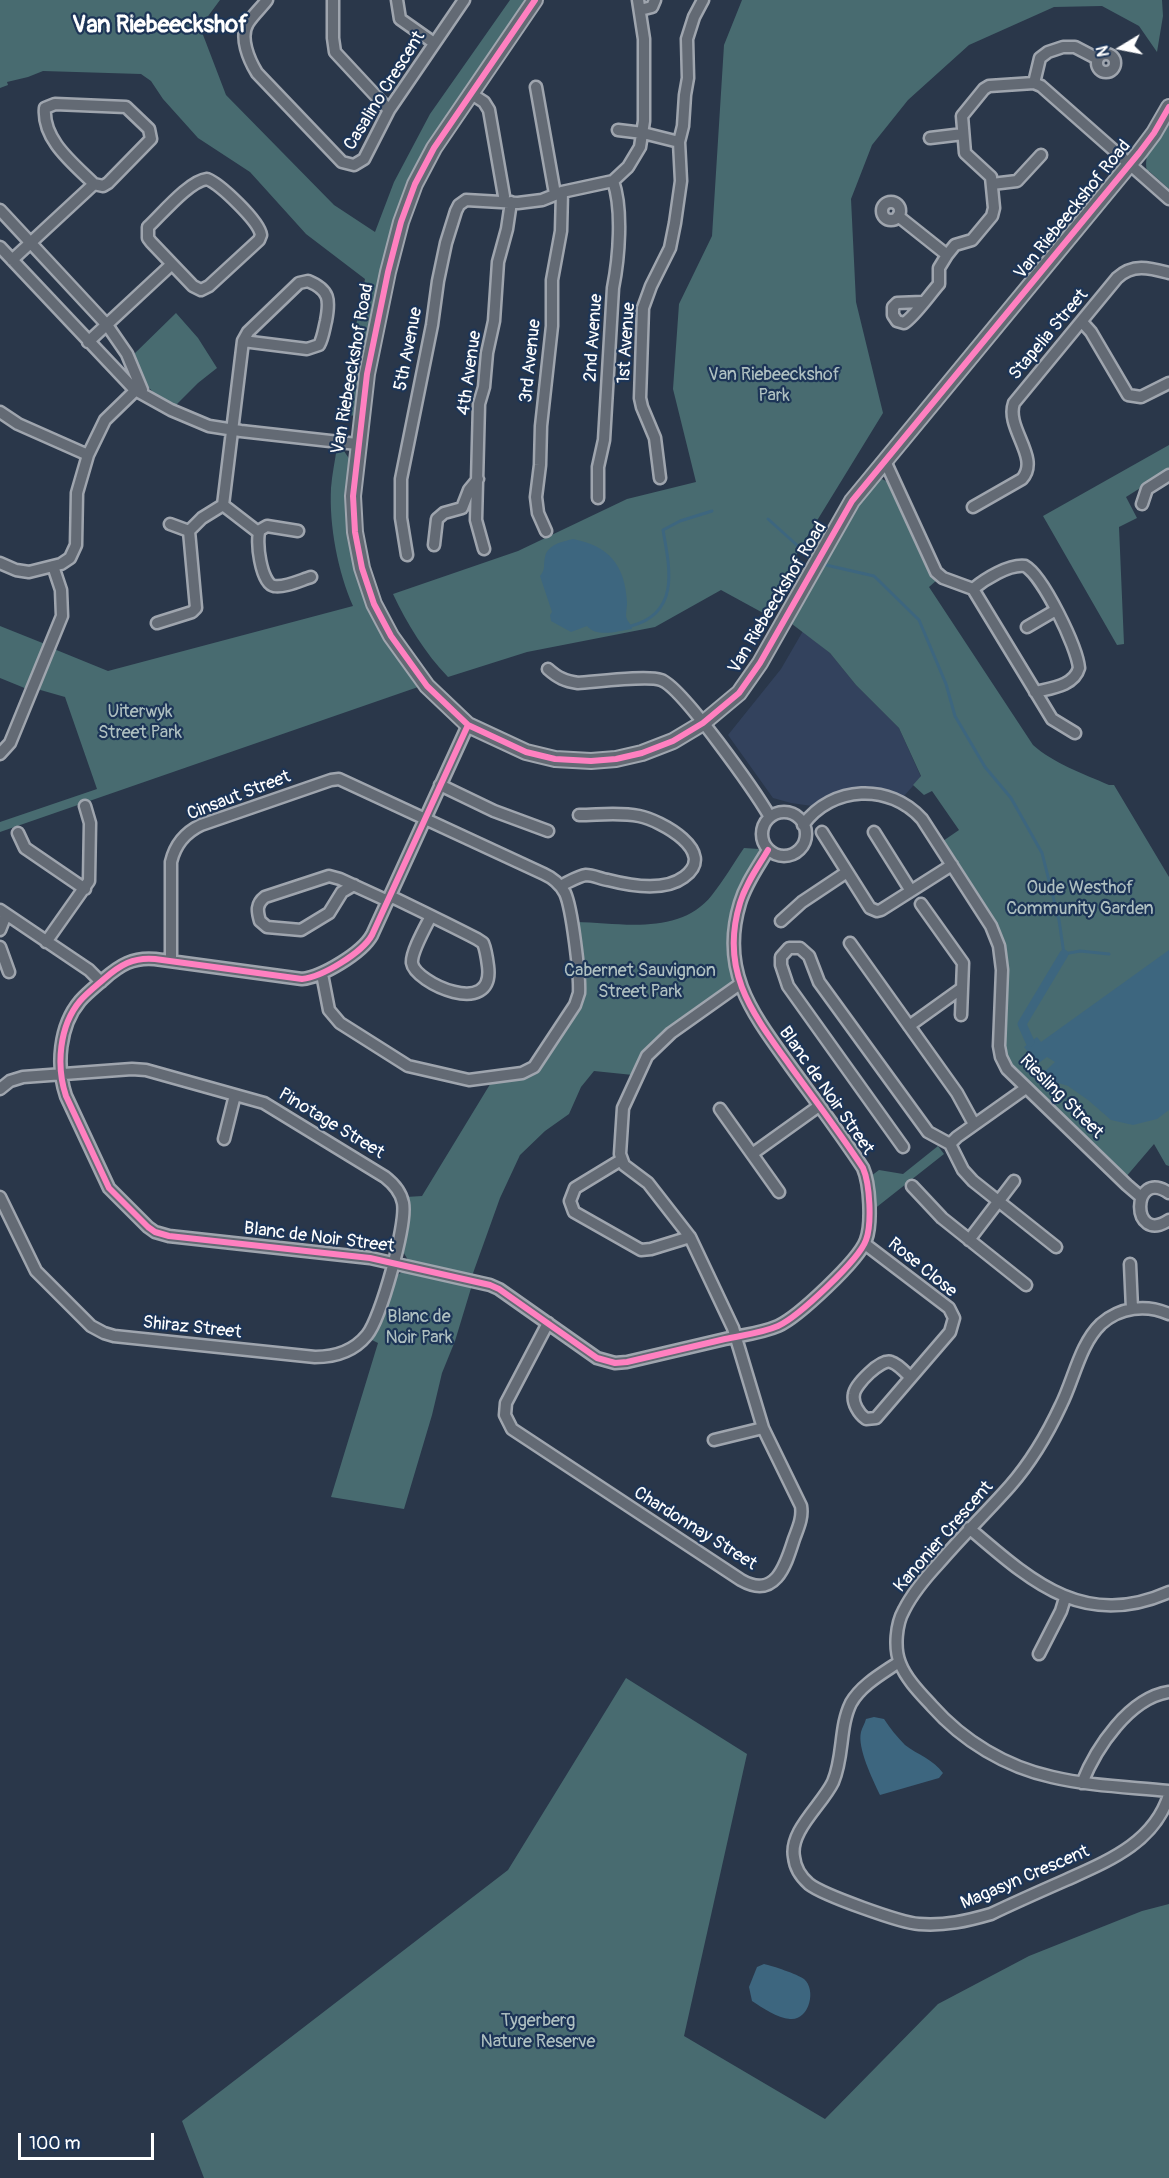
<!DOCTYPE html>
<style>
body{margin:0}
#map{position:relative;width:1169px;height:2178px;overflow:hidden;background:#2a374a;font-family:Pangolin,sans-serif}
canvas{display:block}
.north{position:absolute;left:1091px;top:18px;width:60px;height:60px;-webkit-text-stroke:4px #1d3557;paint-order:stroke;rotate:260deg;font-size:16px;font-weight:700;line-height:24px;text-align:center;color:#fff}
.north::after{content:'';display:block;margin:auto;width:21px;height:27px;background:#fff;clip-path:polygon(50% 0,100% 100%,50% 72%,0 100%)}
.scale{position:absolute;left:18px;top:2133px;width:136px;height:27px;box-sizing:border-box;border:3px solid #fff;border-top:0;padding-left:8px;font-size:18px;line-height:21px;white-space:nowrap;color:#fff;-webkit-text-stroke:4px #1d3557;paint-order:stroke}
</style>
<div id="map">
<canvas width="1169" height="2178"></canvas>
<div class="north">N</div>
<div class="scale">100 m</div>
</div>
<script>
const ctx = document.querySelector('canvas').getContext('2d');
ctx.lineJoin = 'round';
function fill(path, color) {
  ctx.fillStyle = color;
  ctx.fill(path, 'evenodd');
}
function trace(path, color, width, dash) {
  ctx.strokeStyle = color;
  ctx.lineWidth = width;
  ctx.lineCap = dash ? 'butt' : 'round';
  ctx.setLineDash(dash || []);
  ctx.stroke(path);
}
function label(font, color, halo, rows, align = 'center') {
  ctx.font = font + ' Pangolin,sans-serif';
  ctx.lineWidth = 4.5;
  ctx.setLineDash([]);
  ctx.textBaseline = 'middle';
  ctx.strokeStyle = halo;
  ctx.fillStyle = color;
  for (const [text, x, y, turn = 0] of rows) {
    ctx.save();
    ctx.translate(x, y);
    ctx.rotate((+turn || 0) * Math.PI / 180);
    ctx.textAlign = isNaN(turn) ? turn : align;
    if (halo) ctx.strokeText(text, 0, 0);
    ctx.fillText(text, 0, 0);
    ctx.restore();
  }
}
fill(new Path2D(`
 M803 631 830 653 856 685 899 728 921 777 903 797 883 789 865 787 823 798 812 806 791 803 773 798 728 735 781 669Z`), '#33425d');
fill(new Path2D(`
 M0 0H220L200 27 226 95 334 205 375 232 394 182 430 114 510 0H528L445 119 411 180 356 416 341 414 345 383 365 279 306 234 250 172 198 138 163 99 151 81 141 74 43 71 28 77 7 82 8 85 0 88Z
 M742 0H1162L1163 16 1157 52 1139 26 1102 6 1054 7 969 45 908 100 872 145 851 199 856 302 883 413 799 550 765 614 721 590 655 627 527 652 448 677C425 653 407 624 393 594L518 551 627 499 696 482 673 389 679 304 712 236 724 45Z
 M1169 119V189L1149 171H1147C1142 152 1159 135 1169 119Z
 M176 313 198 338 217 368 198 383 174 407C149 392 143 383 131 357Z
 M1169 445V470L1126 497 1137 518 1119 527 1124 644 1117 645 1043 516Z
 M337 447 344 451 350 460 353 554 421 686 0 832V822L97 789 65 697 37 689 54 649 108 671 353 606C338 572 329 526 331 488 332 474 335 461 337 447Z
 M882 479 890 483 937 580 929 587 1033 745C1053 763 1084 774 1109 785H1114L1169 877V1166L1166 1165 1154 1144 1125 1178 1012 1067 1006 1057 1004 1048C1005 1017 1011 980 1005 950 999 919 961 870 943 841L959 830 932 791 924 795 913 785 921 776 899 728 856 685 830 653 792 624 796 617 794 616C808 591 860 487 882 479Z
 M0 626 45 644 27 689 0 678Z
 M744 848 759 849 758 858 749 873 730 962 732 980 728 986 650 1043 642 1054 633 1075 594 1071 581 1087 569 1114 545 1131 520 1155 500 1198 472 1276 408 1260 402 1250 409 1215 406 1197 422 1196 492 1081 534 1073 539 1069 579 1007C590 984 579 947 576 922 621 923 680 936 712 895 724 880 733 864 744 848Z
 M938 1146 944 1154 873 1210 871 1176 879 1170 903 1174Z
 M405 1271 472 1285 455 1341 442 1373 432 1415 404 1509 331 1497 378 1343 370 1339C374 1332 379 1325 382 1317 387 1302 388 1276 405 1271Z
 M626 1678 747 1754 684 2036 825 2119 938 2004 1029 1956 1142 1911 1169 1904V2178H204L182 2121 508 1870Z`), '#486b70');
fill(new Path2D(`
 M573 539C609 546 625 565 627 602 627 607 626 612 626 616 627 622 631 623 632 629 618 631 597 638 587 626L571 632 551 621 550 615 552 612 540 576C546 569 543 566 545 557 548 544 562 542 573 539Z
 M1169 950V1110L1157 1119 1133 1125 1111 1120 1088 1100 1068 1086 1052 1081 1041 1075 1055 1062 1047 1057 1040 1062 1034 1059 1024 1047 1037 1037 1041 1042Z
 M874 1717 884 1719C890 1728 897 1737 905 1745 918 1755 933 1759 943 1773L939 1778 880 1795C873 1780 857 1748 861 1732 862 1728 865 1723 866 1719Z
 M764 1964C773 1966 797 1974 804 1979 817 1990 809 2021 790 2019 777 2018 763 2008 752 2001L749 1987 757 1967Z`), '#3d667f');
trace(new Path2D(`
 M768 519 809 556
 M826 565 874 576 919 620 946 684 955 716 985 767 1011 798 1042 853 1059 920 1064 954 1080 951 1109 954
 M631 626C680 613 670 569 663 530L680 521 712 511`), '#3d667f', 3);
trace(new Path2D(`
 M1030 1042 1022 1024 1064 954`), '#3d667f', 9);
const street = new Path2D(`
 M267 0C261 8 253 15 248 23 239 37 249 60 257 73L342 162 354 165 364 159 389 110 464 0
 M333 0V38L335 52 389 110
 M397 0 400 19 434 43
 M640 10 652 7 655 0
 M1097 63a9 9 0 1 1 18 0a9 9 0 1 1-18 0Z
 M1034 83 1040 58 1048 52 1063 47H1075L1098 59
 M536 87 555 194
 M470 93 484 102 489 110 504 196
 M55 104 126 107 149 129 151 139 108 183 103 186 94 184C74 164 42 140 45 108Z
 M618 130 643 133 679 142
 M930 138 963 134
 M207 179C220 184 259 221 261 235L259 240 209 286 201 290 193 286 151 242 148 238V227C162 214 189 181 207 179Z
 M992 184 1017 181 1041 155
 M882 211a9 9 0 1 1 18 0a9 9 0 1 1-18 0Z
 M0 210 107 325 127 354 142 390
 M898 216 947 255
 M0 247 135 390 171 410 209 426 241 431 357 444
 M12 260 94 184
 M308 281C330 290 330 300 326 321 324 329 323 338 319 345L307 349 243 341 248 332 299 283Z
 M922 302 897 303 893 307V315L897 321 904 323C914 317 930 294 939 284V268L947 255 955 245 972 240 992 216 994 208 991 177 965 153 962 116 984 89 989 86 1034 83 1041 86 1169 199
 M1082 322 1091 332 1128 395 1141 397 1169 383
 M88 342 172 264
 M0 412 18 424 88 455
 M885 461 936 572 943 578 973 589 1052 719 1075 733
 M660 478 655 438 642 407 640 398 643 308 651 286 670 248 675 223 681 181 679 142 683 126 685 95 688 78 687 39 694 17 703 0
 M598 498V467L604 440 613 288C619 258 623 209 613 181
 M1142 504 1147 489 1169 475
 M223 505 243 341
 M223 505 258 532
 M973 507 1022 479C1041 458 1005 428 1014 403L1117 278C1133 263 1150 268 1169 273
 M170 524 189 531
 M298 531 267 526 260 530C255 539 261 584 274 586 284 588 301 580 311 577
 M546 531 538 513 536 497 540 465 541 426 552 326V280L561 231 562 192
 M434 545 437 519 444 513 462 508 469 490 478 479
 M484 549 476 520 479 404 484 387 487 353 494 321 498 262 507 229 511 202
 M407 555 401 518V479L432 325 438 281 446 243 456 211 459 205 466 200 518 203 542 200 562 192 613 181 628 167 640 147 644 121V39L638 0
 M0 563 16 570 29 572 61 564 70 558 76 545 77 493 88 455 105 420 140 386
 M973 589C985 579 1009 564 1025 566 1043 576 1077 647 1079 668 1074 686 1051 688 1035 692
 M157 623 192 612 196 608 189 531 202 518 223 505
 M1027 627 1056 610
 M548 669C558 678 565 681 578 683 595 682 647 675 661 680 682 687 756 793 770 817
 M468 725 372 935C362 953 322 977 302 979L155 959C133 957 120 965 104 979 96 986 87 993 80 1001 59 1026 56 1066 66 1096L109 1188 148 1227 155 1232 169 1236 370 1258 490 1285 499 1289 597 1358 615 1363 627 1362C660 1354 692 1347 725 1339 743 1335 762 1333 778 1326 798 1317 859 1260 866 1240 872 1224 870 1184 863 1168 840 1133 815 1100 791 1067 753 1014 719 972 740 903 746 883 758 867 768 850
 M0 754 10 743 62 616 61 590 53 566
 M440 785 494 811 548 831
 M762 834a22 22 0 1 1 44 0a22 22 0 1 1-44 0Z
 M803 825C832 785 890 783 922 819L991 926 999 946 1002 970 999 1046 1001 1057 1007 1069 1127 1185 1141 1197
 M822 832 870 908 877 911 881 910 952 865
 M874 832 911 891
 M18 833 25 848 85 889
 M354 885 342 892 329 913 301 930 267 927 260 921C257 911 256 904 265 897L329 876 340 879 388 901
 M560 886C567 883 578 876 586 875 593 875 601 879 608 880 631 886 664 892 684 877 719 852 660 820 639 816 619 812 598 815 579 815
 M390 896C419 910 448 924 477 939L483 943C486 950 487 958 488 966 495 1019 415 983 412 963 411 952 426 926 431 916
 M921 904 963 963 961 1015
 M0 910 89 970 101 982
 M781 921 802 902 847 872
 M0 930 6 915
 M46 942 89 881 90 823 85 806
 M850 943 957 1093 974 1124
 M0 947 9 972
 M171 961V862C175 845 184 833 201 825L331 780 339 779 544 874C553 878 560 884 565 893 572 908 580 975 579 993L575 1005 534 1067 522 1073 469 1080 408 1066 340 1023 329 1010 322 974
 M909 1026 962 988
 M0 1089 10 1081 23 1077 132 1069 146 1070 264 1103 385 1177C394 1184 401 1192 403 1203 407 1224 381 1318 367 1335 354 1351 335 1357 315 1357L114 1336 104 1333 91 1326 36 1271 0 1197
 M720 1109 779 1192
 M224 1139 235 1095
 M950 1144 957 1137 1026 1088
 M903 1147 788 986 781 965V957L789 948H800L809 956 819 982 928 1132 950 1144 963 1170 973 1181 1056 1247
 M752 1154 819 1106
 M621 1160 575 1188 570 1201 574 1212 641 1250 651 1249 690 1237
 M912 1186 942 1218 1026 1285
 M1169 1193C1131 1167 1130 1246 1169 1220
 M969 1240 1014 1181
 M865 1244 949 1308 954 1318 950 1332 876 1418 866 1419C859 1414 852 1403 854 1394 855 1385 881 1358 891 1362 898 1364 905 1372 910 1377
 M1130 1264 1132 1309
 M1169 1314C1146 1304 1120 1307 1101 1324 1080 1344 1074 1379 1061 1405 1048 1433 1031 1462 1010 1486 987 1512 962 1536 939 1563 926 1577 913 1592 904 1610 896 1624 894 1648 900 1663 906 1679 921 1694 932 1706 963 1741 1006 1767 1052 1777 1090 1786 1130 1787 1169 1791
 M548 1323 506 1403 505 1415 512 1429 741 1580C776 1600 786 1564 794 1539 798 1528 803 1518 801 1506L763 1428 733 1328 690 1237 648 1183 624 1165 620 1154 623 1108 647 1056 671 1033 740 984
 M714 1440 763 1428
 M969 1528C1031 1581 1083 1630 1169 1592
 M1039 1654 1061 1611 1065 1598
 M899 1662C883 1673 861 1685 851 1703 839 1727 844 1757 833 1782 822 1805 789 1831 794 1857 795 1867 801 1877 809 1884 823 1895 901 1923 919 1924 945 1926 967 1921 991 1914 1016 1902 1041 1891 1066 1880 1108 1861 1154 1843 1169 1795
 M1082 1783C1096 1748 1129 1698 1169 1692`);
const secondary = new Path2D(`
 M535 0 434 148 415 184 401 222 388 272 367 374 353 496 355 532 362 568 374 604 391 636 427 686 468 725 526 752 555 759 591 761 616 759 642 753 673 741 703 723 739 693 760 663 852 501 1139 153 1154 133 1169 107`);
trace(street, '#9fa5ae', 15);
trace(secondary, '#9fa5ae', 18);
trace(street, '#636a74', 10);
trace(secondary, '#636a74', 14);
trace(new Path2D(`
 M535 0 434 148 415 184 401 222 388 272 367 374 353 496 355 532 362 568 374 604 391 636 427 686 468 725 526 752 555 759 591 761 616 759 642 753 673 741 703 723 739 693 760 663 852 501 1139 153 1154 133 1169 107
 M468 725 372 935C362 953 322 977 302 979L155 959C133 957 120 965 104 979 96 986 87 993 80 1001 59 1026 56 1066 66 1096L109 1188 148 1227 155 1232 169 1236 370 1258 490 1285 499 1289 597 1358 615 1363 627 1362C660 1354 692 1347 725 1339 743 1335 762 1333 778 1326 798 1317 859 1260 866 1240 872 1224 870 1184 863 1168 840 1133 815 1100 791 1067 753 1014 719 972 740 903 746 883 758 867 768 850`), '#ff80c0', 6);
label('18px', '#fff', '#1d3557', [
 ["Casalino Crescent",385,91,-58],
 ["Van Riebeeckshof Road",1073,210,-51],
 ["Stapelia Street",1049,335,-50],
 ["2nd Avenue",594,338,-86],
 ["1st Avenue",627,343,-86],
 ["5th Avenue",409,349,-79],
 ["3rd Avenue",531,361,-84],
 ["Van Riebeeckshof Road",353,369,-80],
 ["4th Avenue",470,373,-82],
 ["Van Riebeeckshof Road",778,598,-59],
 ["Cinsaut Street",239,796,-21],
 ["Blanc de Noir Street",826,1091,55],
 ["Riesling Street",1061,1097,45],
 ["Pinotage Street",331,1124,31],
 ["Blanc de Noir Street",319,1238,7],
 ["Rose Close",922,1268,39],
 ["Shiraz Street",192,1328,6],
 ["Chardonnay Street",695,1529,32],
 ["Kanonier Crescent",944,1537,-49],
 ["Magasyn Crescent",1025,1878,-23]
]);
label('18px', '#afc0c1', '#1d3557', [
 ["Van Riebeeckshof",774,375],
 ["Park",774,396],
 ["Uiterwyk",140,712],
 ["Street Park",140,733],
 ["Oude Westhof",1080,888],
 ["Community Garden",1080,909],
 ["Cabernet Sauvignon",640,971],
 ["Street Park",640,992],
 ["Blanc de",419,1317],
 ["Noir Park",419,1338],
 ["Tygerberg",538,2021],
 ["Nature Reserve",538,2042]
]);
label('bold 24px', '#fff', '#1d3557', [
 ["Van Riebeeckshof",160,26]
]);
</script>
